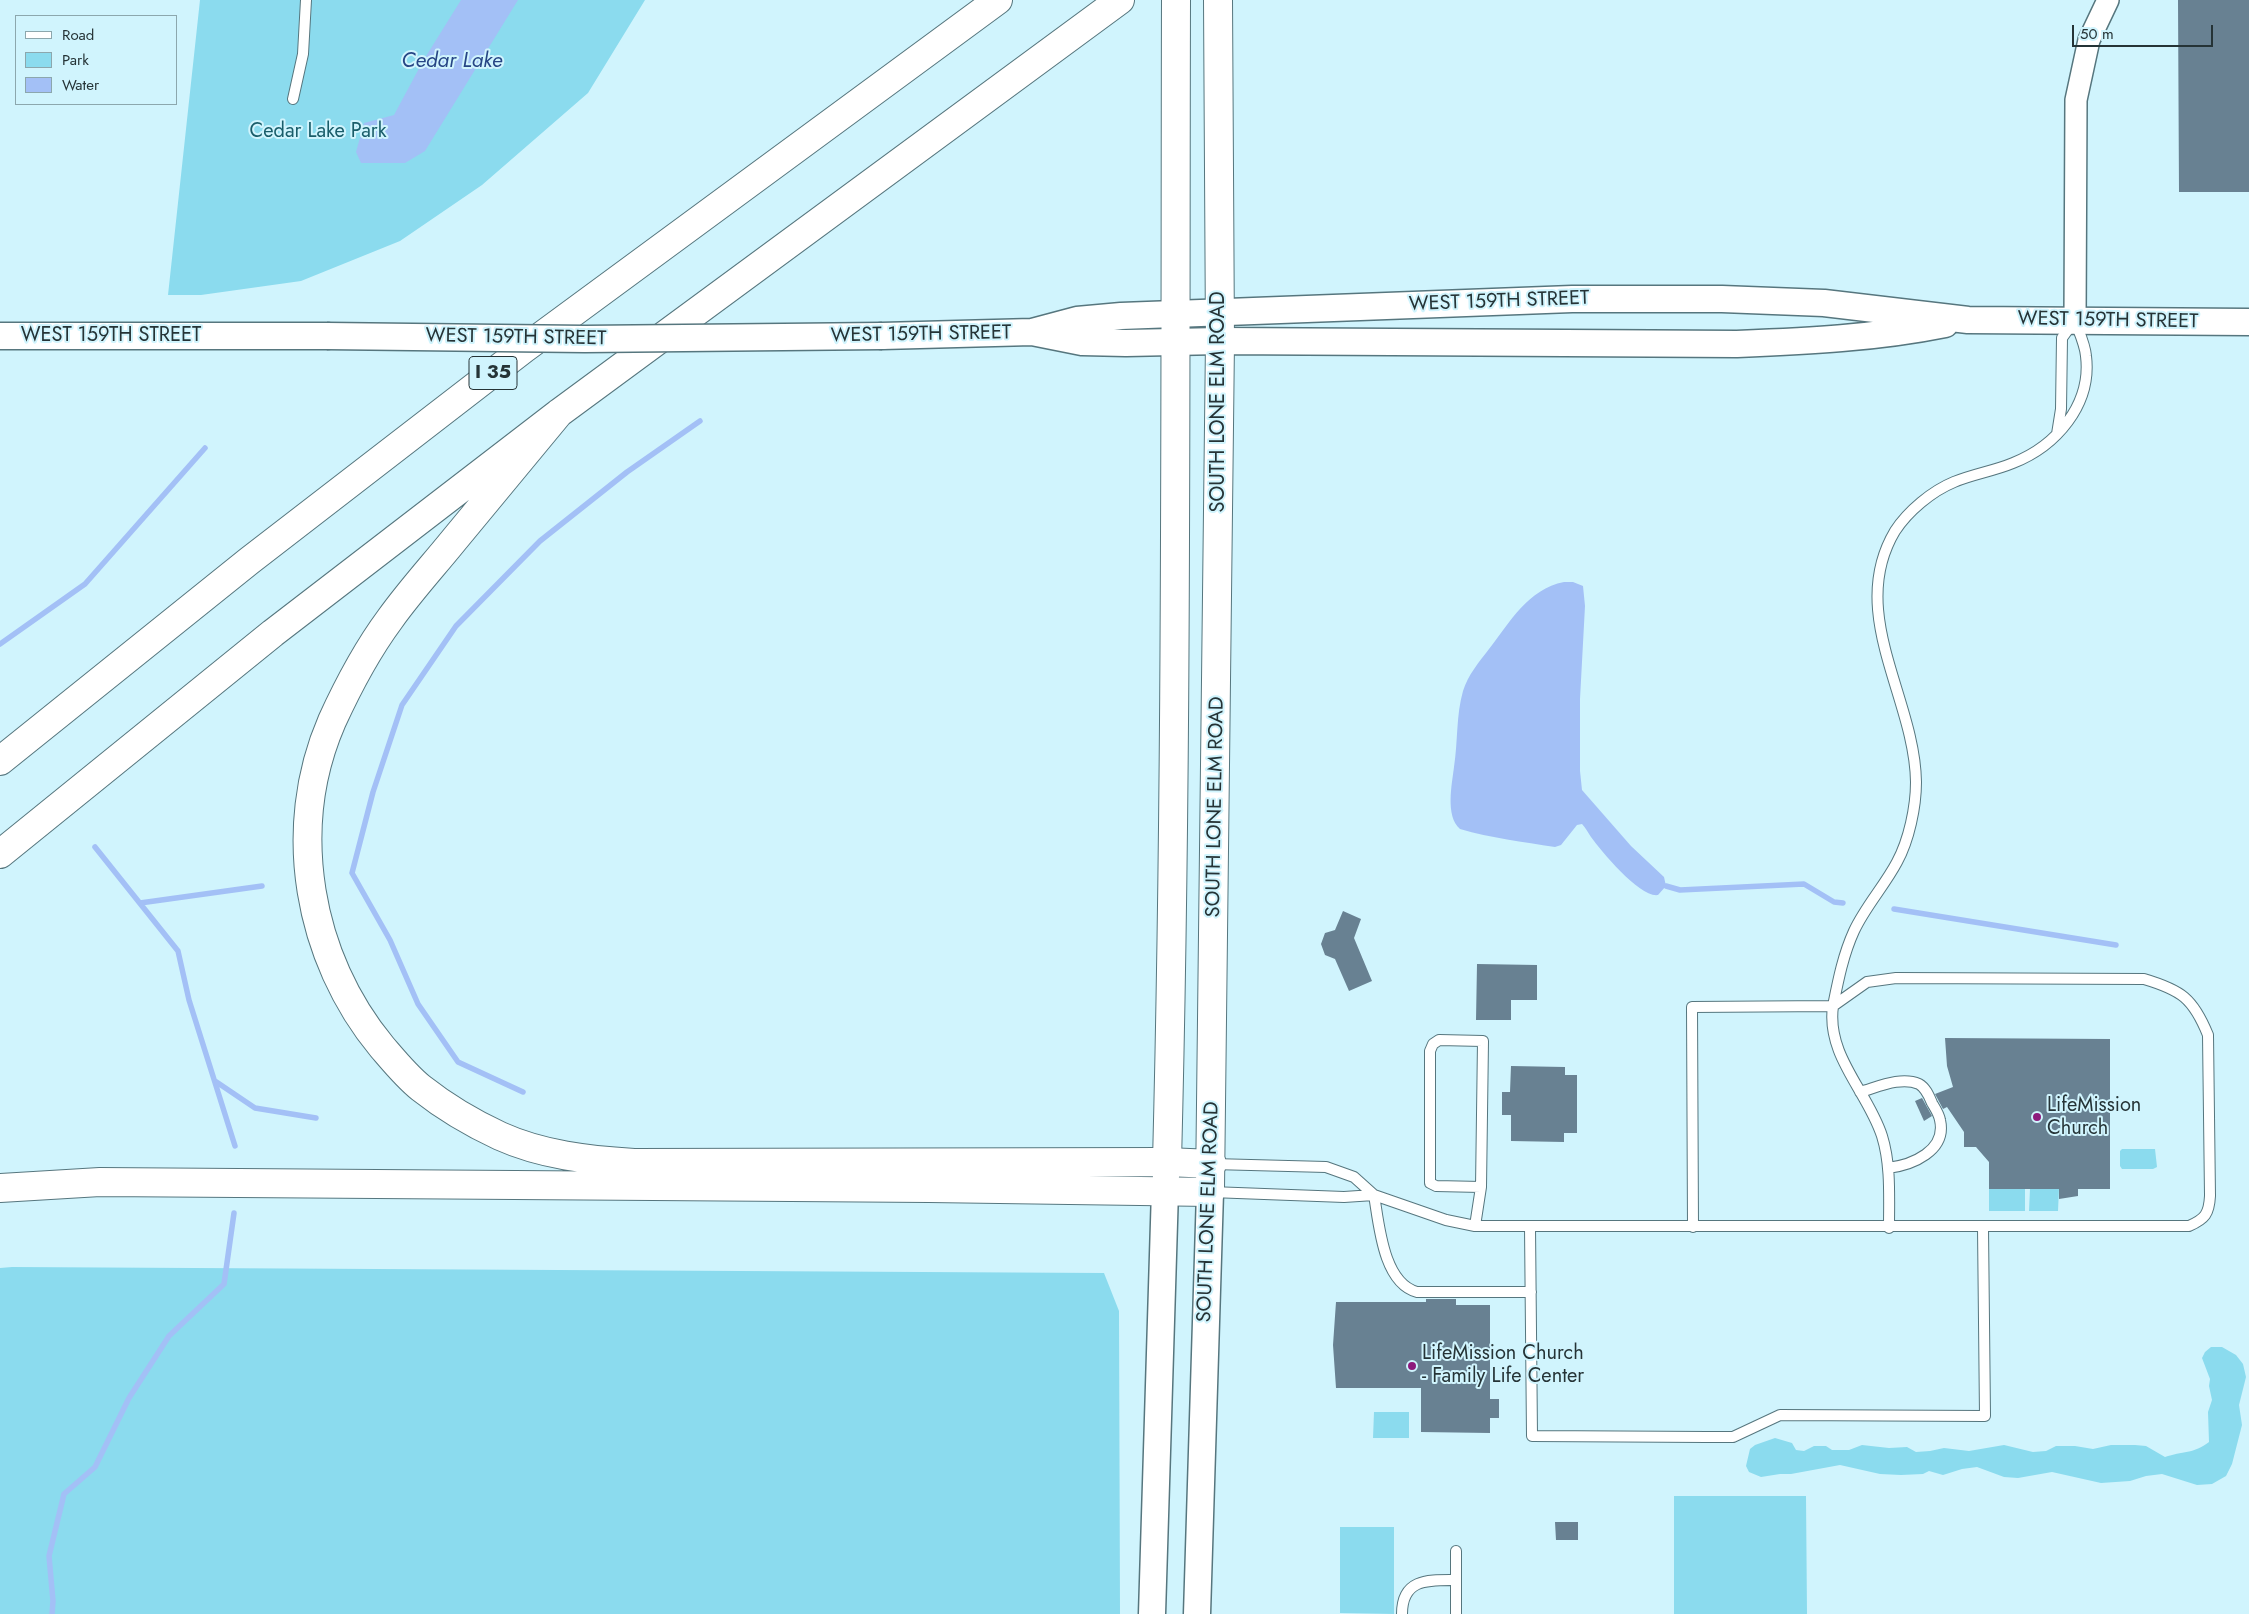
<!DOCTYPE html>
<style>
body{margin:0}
#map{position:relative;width:2249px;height:1614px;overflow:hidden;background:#d0f4fd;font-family:Jost,sans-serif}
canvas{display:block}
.legend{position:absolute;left:15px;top:15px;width:162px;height:90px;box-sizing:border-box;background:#d0f4fd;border:1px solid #8ca7ad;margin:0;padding:6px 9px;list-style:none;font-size:15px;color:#253336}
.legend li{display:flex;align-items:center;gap:10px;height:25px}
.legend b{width:25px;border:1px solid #8ca7ad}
.scale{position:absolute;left:2072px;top:25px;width:141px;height:22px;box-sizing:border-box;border:2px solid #253336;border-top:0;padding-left:6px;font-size:15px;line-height:18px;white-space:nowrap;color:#253336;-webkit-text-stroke:4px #d0f4fd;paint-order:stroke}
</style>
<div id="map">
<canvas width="2249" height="1614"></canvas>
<ul class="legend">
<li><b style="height:6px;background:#fff"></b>Road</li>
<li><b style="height:14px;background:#8bdbee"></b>Park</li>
<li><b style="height:14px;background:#a3c0f6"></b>Water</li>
</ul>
<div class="scale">50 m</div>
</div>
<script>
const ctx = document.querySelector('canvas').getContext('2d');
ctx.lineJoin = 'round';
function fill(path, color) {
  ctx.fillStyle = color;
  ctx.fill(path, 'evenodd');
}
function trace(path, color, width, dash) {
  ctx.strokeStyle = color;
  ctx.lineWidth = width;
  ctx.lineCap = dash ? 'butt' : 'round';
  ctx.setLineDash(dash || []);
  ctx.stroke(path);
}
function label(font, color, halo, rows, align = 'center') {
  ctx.font = font + ' Jost,sans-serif';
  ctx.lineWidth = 4;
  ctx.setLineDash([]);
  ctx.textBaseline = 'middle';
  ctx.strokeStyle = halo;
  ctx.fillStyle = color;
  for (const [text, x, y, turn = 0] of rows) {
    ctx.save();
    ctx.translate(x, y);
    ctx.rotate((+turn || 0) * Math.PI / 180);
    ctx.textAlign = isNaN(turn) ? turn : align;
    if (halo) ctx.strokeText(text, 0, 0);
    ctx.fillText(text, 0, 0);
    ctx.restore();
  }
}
fill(new Path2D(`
 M200 0H645L588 93 482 185 400 241 301 281 201 295H168Z
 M2122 1149H2155L2157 1167 2153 1169H2122L2120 1166V1151Z
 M1989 1189H2025V1211H1989Z
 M2030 1189H2059L2058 1211H2029Z
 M12 1267 1104 1273 1119 1311 1120 1614H0V1268Z
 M2211 1347H2222L2236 1355 2243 1364 2246 1377 2239 1405 2242 1425 2232 1464 2226 1476 2212 1484 2197 1485 2162 1474 2146 1476 2130 1481 2101 1483 2052 1472 2018 1478 2004 1477 1977 1467 1962 1469 1943 1475 1929 1471 1923 1474 1901 1475 1880 1474 1840 1465 1791 1474H1780L1761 1477 1749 1472 1746 1466 1750 1449 1755 1445 1775 1438 1792 1443 1796 1450 1804 1451 1814 1446H1826L1832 1450H1849L1862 1445 1889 1448 1907 1447 1916 1452 1930 1451 1944 1448 1969 1451 2004 1445 2033 1452 2046 1451 2056 1446H2075L2093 1449 2111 1445H2135L2146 1446 2165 1457C2182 1451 2194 1454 2209 1442L2208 1412 2212 1400 2209 1386 2210 1379 2202 1358 2205 1352Z
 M1374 1412H1409V1438H1373Z
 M1674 1496H1806L1807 1614H1674Z
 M1340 1527H1394V1614L1340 1613Z`), '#8bdbee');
fill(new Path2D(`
 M461 0H518L425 151 405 163H361L356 152 364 123 394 115 423 61Z
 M1564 582H1573L1583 586 1585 606 1580 699V771L1582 790 1631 846 1664 877 1666 886 1658 895C1640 898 1602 852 1591 837 1588 833 1586 828 1582 824L1577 825 1561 845 1555 847C1523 842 1491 838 1460 829 1445 816 1452 784 1454 767 1458 742 1456 715 1463 691 1468 675 1479 662 1489 649 1510 622 1528 589 1564 582Z`), '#a3c0f6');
trace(new Path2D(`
 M0 644 85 584 205 448
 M95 847 178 951 189 1000 235 1146
 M1666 886 1680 890 1804 884 1834 902 1843 903
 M140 903 262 886
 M1894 909 2116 945
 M215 1081 255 1108 316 1118
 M523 1092 458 1062 418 1004 390 940 352 873 373 792 402 705 456 626 540 541 627 472 700 421
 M52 1614 53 1601 49 1556 64 1494 95 1467 129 1398 169 1336 224 1284 234 1213`), '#a3c0f6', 5.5);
fill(new Path2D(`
 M2178 0H2249V192H2179Z
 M1343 911 1361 919 1354 938 1372 981 1349 991 1335 959 1325 955 1321 944 1325 933 1335 930Z
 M1477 964 1537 965V1000H1511V1020H1476Z
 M1945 1038 2110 1039V1189H2078V1196L2059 1199V1189H1989V1162L1976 1147H1964V1132L1947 1107 1943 1109 1935 1094 1953 1087 1947 1066Z
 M1511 1066 1565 1067V1075H1577V1133H1564V1142L1511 1141V1115H1502V1092H1510Z
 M1922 1098 1932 1116 1924 1121 1915 1101Z
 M1426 1299H1456V1305H1490V1399H1499V1418H1490V1433L1421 1432V1388H1336L1333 1345 1336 1302H1426Z
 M1555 1522H1578V1540H1556Z`), '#688192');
const service = new Path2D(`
 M293 99 303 54 306 0
 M2057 434 2061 409 2062 338 2072 324
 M1860 1092C1878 1087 1901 1076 1919 1084 1926 1088 1929 1096 1932 1103 1935 1108 1939 1114 1940 1120 1947 1151 1912 1165 1888 1168
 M1213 1164 1326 1167 1354 1177 1374 1195 1446 1220 1475 1226H2189C2205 1219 2209 1214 2210 1196L2208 1035C2193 998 2181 990 2144 979L1896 978 1867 982 1833 1006C1838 981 1843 955 1854 931 1865 907 1885 885 1897 862 1909 840 1916 807 1916 782 1915 698 1846 613 1895 531 1908 511 1932 491 1954 482 1973 474 1994 471 2013 463 2056 446 2092 405 2086 356 2085 344 2079 332 2075 321
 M1211 1192 1344 1197 1374 1195
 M1374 1195C1379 1224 1383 1283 1417 1292H1531
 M1475 1226 1481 1187 1483 1041 1439 1040 1433 1044 1430 1051V1183L1436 1186 1481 1187
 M1530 1227 1532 1436 1707 1437H1733L1780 1415 1985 1416 1983 1228
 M1693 1227 1692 1007 1833 1006C1826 1056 1868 1092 1882 1136 1891 1165 1889 1197 1889 1228
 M1402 1614C1402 1578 1429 1580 1456 1580
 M1456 1614V1551`);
const minor = new Path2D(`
 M2075 320 2076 100 2089 40 2108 0`);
const tertiary = new Path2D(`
 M1032 332 1077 320 1121 316 1572 299H1722L1824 303 1968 320 2249 322
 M0 336H327
 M882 336 1032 332 1082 342 1126 343 1220 341 1737 344C1807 341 1876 338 1945 324
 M1152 1614 1165 1190 1167 1162
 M1197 1614 1210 1192`);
const primary = new Path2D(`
 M1167 1162C1177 775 1175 387 1176 0
 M1210 1188 1220 341 1218 0`);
const motorway = new Path2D(`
 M559 413C524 455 489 498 454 540 433 566 410 591 390 619 367 650 348 686 332 721 285 829 308 958 382 1047 394 1061 407 1077 421 1088 445 1107 472 1123 500 1136 542 1155 588 1160 634 1163L1167 1162 1212 1164
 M0 761 249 561 525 348 998 0
 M0 854 273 633 559 413 1120 0
 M0 1188 100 1182 929 1188 1210 1192`);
trace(service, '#56767e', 12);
trace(minor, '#56767e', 24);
trace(tertiary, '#56767e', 29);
trace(primary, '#56767e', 30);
trace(motorway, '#56767e', 30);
trace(service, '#fff', 10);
trace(minor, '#fff', 21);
trace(tertiary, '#fff', 26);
trace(primary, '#fff', 28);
trace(motorway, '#fff', 28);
const tertiaryBridge = new Path2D(`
 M327 336 585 339 882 336`);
trace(tertiaryBridge, '#56767e', 29, []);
trace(tertiaryBridge, '#fff', 26);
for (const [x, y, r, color] of [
 [2037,1117,5,"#8d1a7c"],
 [1412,1366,5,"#8d1a7c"]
]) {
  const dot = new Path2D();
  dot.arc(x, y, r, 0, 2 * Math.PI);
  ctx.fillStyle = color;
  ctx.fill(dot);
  trace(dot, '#d0f4fd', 2);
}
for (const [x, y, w] of [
 [493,373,48]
]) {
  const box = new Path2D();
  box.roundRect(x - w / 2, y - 16.5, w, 33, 4);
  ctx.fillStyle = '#d0f4fd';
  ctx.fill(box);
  trace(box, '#253336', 1);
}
label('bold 19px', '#253336', null, [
 ["I 35",493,373]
]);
label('20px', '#195d6a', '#d0f4fd', [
 ["Cedar Lake Park",318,132]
]);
label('20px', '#253336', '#d0f4fd', [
 ["WEST 159TH STREET",1499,302,-2],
 ["WEST 159TH STREET",2108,321,1],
 ["WEST 159TH STREET",921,335,-1],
 ["WEST 159TH STREET",111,336],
 ["WEST 159TH STREET",516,338,1],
 ["SOUTH LONE ELM ROAD",1219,402,-90],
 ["SOUTH LONE ELM ROAD",1216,807,-89],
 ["SOUTH LONE ELM ROAD",1209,1212,-88]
]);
label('20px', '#253336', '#d0f4fd', [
 ["LifeMission",2047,1106],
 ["Church",2047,1129],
 ["LifeMission Church",1422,1354],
 ["- Family Life Center",1422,1377]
], 'left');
label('italic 21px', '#264585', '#d0f4fd', [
 ["Cedar Lake",452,62]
]);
</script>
